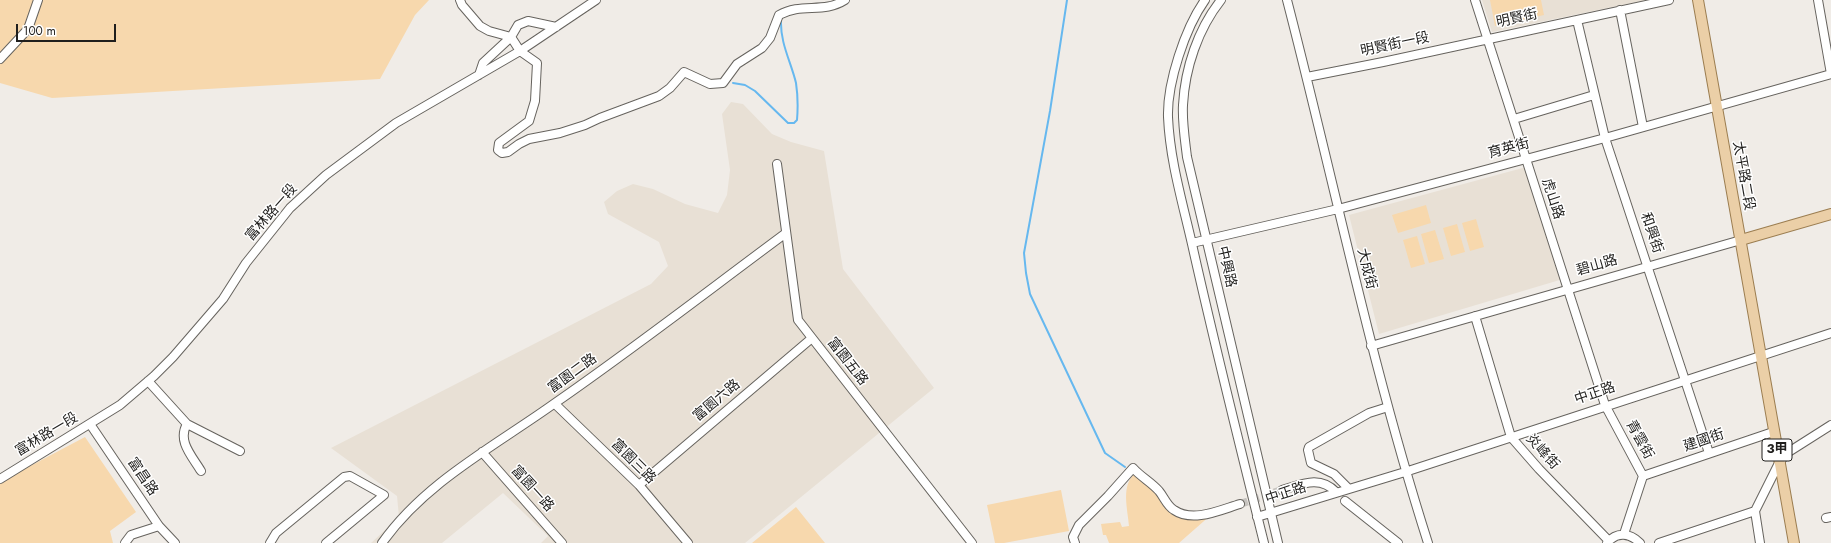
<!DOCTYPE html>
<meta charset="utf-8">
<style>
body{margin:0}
#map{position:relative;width:1831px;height:543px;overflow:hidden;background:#f0ece7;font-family:Jost,sans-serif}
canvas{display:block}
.scale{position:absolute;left:16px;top:24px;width:100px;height:18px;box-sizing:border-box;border:2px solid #201f1d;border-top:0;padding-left:5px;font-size:12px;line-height:14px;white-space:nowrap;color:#201f1d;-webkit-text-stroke:3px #fff;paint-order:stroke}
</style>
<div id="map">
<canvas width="1831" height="543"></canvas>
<div class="scale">100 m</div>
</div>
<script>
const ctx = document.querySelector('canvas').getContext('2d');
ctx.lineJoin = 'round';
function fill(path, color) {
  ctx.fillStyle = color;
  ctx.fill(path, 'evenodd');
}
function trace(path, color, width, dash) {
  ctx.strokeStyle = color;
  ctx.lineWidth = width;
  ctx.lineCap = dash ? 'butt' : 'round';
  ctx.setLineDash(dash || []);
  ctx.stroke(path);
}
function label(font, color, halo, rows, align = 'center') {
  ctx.font = font + ' Jost,"Noto Sans TC",sans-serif';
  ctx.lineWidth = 3;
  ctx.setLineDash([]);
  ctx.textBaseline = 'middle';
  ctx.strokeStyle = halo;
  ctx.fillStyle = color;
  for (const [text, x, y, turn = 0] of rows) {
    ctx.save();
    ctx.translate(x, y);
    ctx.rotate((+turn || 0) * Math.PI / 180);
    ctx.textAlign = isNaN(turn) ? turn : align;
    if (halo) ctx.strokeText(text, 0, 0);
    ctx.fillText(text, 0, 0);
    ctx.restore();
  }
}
fill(new Path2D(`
 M1482 0H1646L1492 32Z
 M731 102 743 104 772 134 791 142 824 151 843 269 934 388 745 543H541L548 536 503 493 442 543H371L399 517 397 496 331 448 651 284 668 266 659 242 608 214 604 202 617 191 633 184 653 189 685 204 718 213 727 195 730 170 722 114Z
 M1530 166 1563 279 1379 334 1349 215Z`), '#e8e0d5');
fill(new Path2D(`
 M0 0H429L415 15 380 79 52 98 0 83Z
 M1490 0H1541L1544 15 1495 26Z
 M1426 205 1431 223 1398 233 1392 215Z
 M1476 219 1484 247 1470 251 1462 223Z
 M1457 224 1465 252 1451 256 1443 228Z
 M1435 230 1444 259 1429 263 1421 234Z
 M1417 236 1425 264 1411 268 1403 240Z
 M85 437 136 512 110 531 113 543H0V482Z
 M1136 473 1176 510 1212 514 1179 543H1109L1106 535H1103L1101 524 1120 522 1122 527 1129 526C1128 510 1120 484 1136 473Z
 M1061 490 1069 531 1004 543H995L987 505Z
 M796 507 825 543H752Z`), '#f7d8ad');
trace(new Path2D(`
 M1067 0 1050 111 1024 253 1026 273 1030 294 1105 453 1125 467
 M733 83 745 85 755 91 788 123H794L797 120C798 108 798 96 796 83 791 62 780 43 781 20`), '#66b8ef', 2);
trace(new Path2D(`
 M1240 504 1282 490`), '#c6c3bf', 8, [8, 4]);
const minor = new Path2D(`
 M460 0 462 5 480 26 489 31 511 37 520 51 537 63 535 101 529 121 499 143 498 150 502 153 508 152 519 144 529 139 560 133 585 125 600 118 659 96 670 88 684 72 710 84 723 83 737 64 762 48 770 38 779 15C802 2 823 14 845 0
 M1205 0C1185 28 1167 83 1168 117 1170 163 1184 207 1194 253 1216 350 1240 447 1264 543
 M1221 0C1198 29 1185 68 1183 105 1182 122 1185 140 1187 157L1278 543
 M1287 0C1334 181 1371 365 1428 543
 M1475 0 1605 405 1643 476 1624 534
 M1818 0 1831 74
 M1620 10 1643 127
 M1577 20 1605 138 1709 453
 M0 59 28 29 38 0
 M479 75 483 63 511 37 518 25 528 21 556 27
 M1307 77 1383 62 1669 0
 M1514 119 1594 95
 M777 164 798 320 972 543
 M1192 243 1338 209 1605 138 1831 74
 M1475 316 1511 437 1539 469 1609 541
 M1371 346 1741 240
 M148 381 187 424 240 451
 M555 404 639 485 688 543
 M90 424 159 526 175 543
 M187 424C177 441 192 456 201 471
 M482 452 562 543
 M1643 476 1773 432
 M0 479 120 405 154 376 173 357 223 299 246 263 290 208 326 175 396 123 520 51 596 0
 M639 485 812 338
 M1348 488 1334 474 1311 463 1308 450 1309 447 1369 413 1388 407
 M1282 490C1302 484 1320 475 1336 492
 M1345 501 1398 543
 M1755 511 1760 543
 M1257 517 1405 472 1831 333
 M1826 518 1831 517
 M125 543 131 535 159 526
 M270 543 276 533 344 477 350 476 384 495 326 543
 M382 543C425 482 495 446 555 403 633 349 709 290 786 233
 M1075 543 1073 537 1079 525 1108 496 1133 468C1141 477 1151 482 1159 491 1164 497 1167 506 1174 510 1193 523 1220 510 1240 504
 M1607 543C1617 531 1630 533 1640 543
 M1659 543 1755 511 1779 463 1787 453 1831 425`);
const major = new Path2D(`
 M1698 0 1794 543
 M1741 240 1831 214`);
trace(minor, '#66635e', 10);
trace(major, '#9b7d50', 12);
trace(minor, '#fff', 8);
trace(major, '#ebcfa7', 10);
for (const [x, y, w] of [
 [1777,450,30]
]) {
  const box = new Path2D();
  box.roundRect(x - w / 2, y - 11, w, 22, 3);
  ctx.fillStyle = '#fff';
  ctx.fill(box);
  trace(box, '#201f1d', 1);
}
label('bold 13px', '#201f1d', null, [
 ["3甲",1777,450]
]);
label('14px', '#201f1d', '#fff', [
 ["明賢街",1517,19,-12],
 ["明賢街一段",1395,45,-12],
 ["育英街",1509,149,-15],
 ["太平路二段",1743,176,80],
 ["虎山路",1552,199,72],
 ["富林路一段",272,213,-49],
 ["和興街",1651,233,71],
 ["碧山路",1597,266,-16],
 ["中興路",1226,267,77],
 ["大成街",1366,269,76],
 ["富園五路",847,362,52],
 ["富園二路",573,374,-36],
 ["中正路",1595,394,-19],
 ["富園六路",717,401,-40],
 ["富林路一段",47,435,-31],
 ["青雲街",1639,440,61],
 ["建國街",1704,441,-19],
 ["炎峰街",1542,452,48],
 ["富園三路",633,462,45],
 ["富昌路",142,477,56],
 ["富園一路",532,489,48],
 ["中正路",1286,494,-18]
]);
</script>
